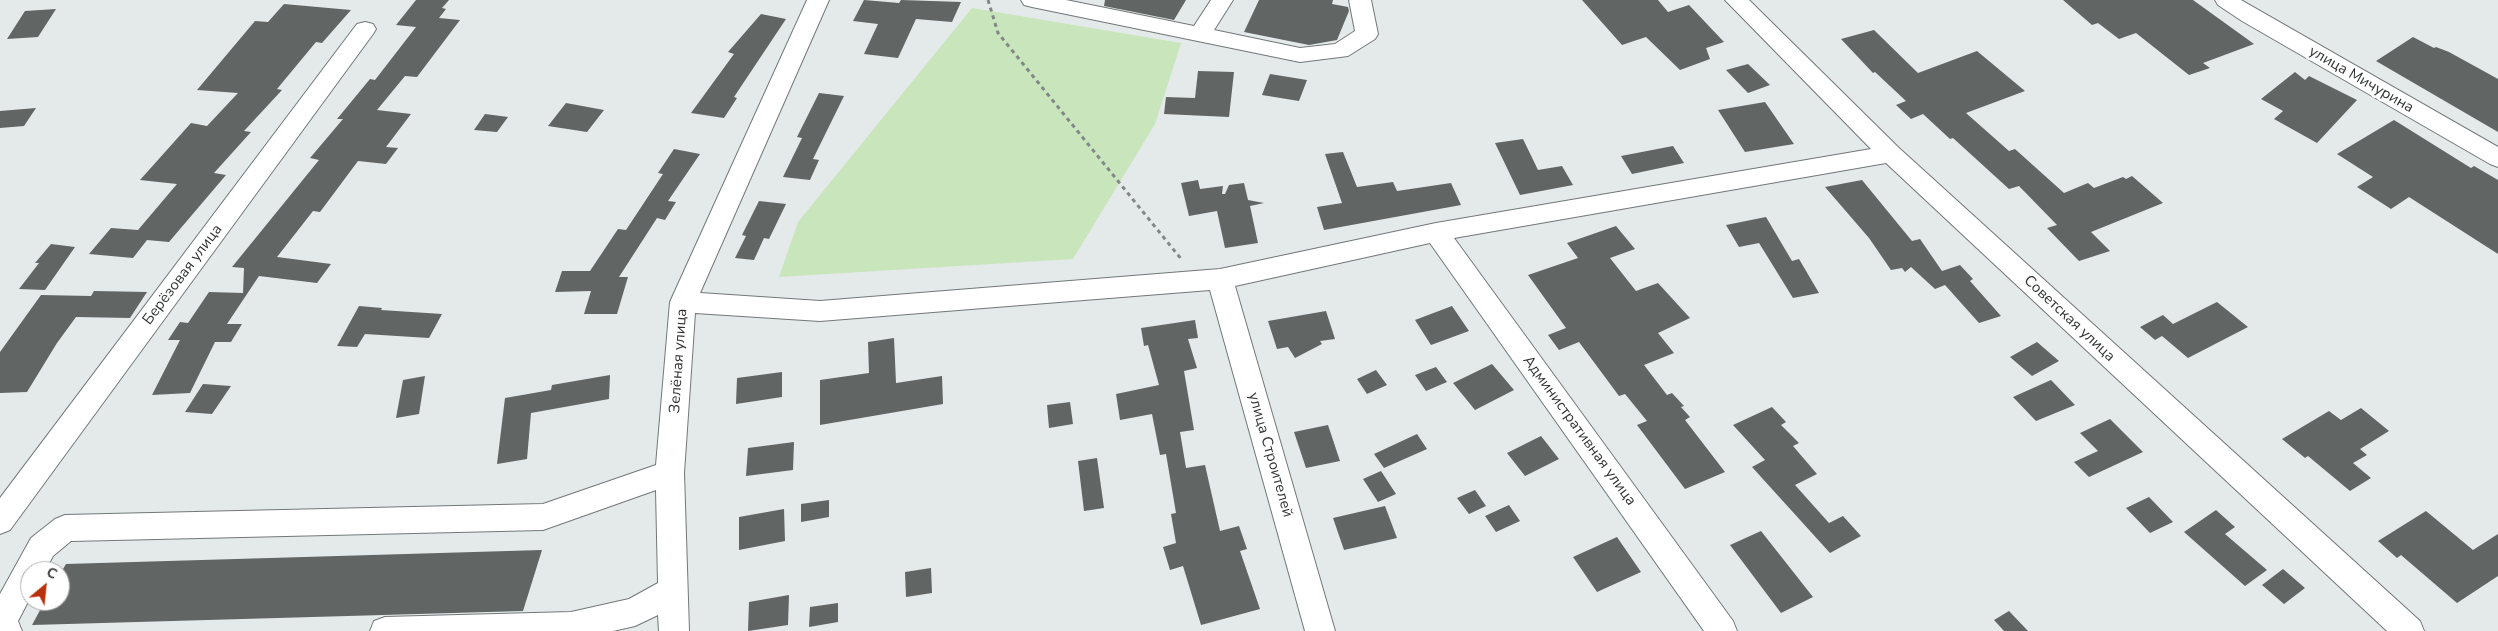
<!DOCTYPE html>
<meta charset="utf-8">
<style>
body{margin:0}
#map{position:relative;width:2498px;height:631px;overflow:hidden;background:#e4e9ea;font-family:"Nunito Sans",sans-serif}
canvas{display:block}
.north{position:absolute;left:20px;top:561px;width:50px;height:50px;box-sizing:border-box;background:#fff;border:1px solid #adadad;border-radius:50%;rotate:28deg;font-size:14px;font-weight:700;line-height:20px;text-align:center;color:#313333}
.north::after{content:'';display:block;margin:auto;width:18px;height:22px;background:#ba300b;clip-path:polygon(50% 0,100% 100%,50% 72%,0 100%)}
</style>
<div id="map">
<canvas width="2498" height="631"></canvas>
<div class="north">С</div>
</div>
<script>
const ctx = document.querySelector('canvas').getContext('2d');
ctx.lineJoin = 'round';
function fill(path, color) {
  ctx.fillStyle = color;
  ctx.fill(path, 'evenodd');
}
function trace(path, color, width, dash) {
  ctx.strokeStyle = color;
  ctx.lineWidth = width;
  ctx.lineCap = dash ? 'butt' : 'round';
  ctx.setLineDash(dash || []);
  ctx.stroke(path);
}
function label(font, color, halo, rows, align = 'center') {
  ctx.font = font + ' "Nunito Sans",sans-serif';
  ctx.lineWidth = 5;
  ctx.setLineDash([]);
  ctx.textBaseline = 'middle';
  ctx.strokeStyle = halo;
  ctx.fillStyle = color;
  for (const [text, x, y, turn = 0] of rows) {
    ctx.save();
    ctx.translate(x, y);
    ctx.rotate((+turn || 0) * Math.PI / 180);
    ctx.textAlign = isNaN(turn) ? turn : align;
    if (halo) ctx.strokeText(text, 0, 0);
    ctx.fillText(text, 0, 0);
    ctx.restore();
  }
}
fill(new Path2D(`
 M972 8 1181 43 1155 124 1073 259 779 277 798 222Z`), '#c8e5bb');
fill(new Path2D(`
 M416 0H449L442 8 446 9 439 18 460 20 417 77 405 76 377 110 411 114 386 147 398 148 386 164 358 161 320 212 313 211 277 257 331 264 317 283 259 276 227 324H242L231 342H215L190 393 152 395 180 340H168L180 322 188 323 209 292 243 293 244 268 232 267 319 160 310 158 343 119H337L370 79 375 80 416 27 396 25Z
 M864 0 899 3 901 0 961 2 952 22 916 19 898 58 864 54 878 24 853 21Z
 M1105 0H1186L1174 20 1104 6Z
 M1259 0H1333L1332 4 1348 7 1349 11 1337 40 1309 45 1244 32Z
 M1582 0H1658L1668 12 1689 5 1724 42 1706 48 1710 59 1680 70 1646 37 1622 45Z
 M2063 0H2193L2254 44 2203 63 2210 68 2189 75 2136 33 2119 39 2098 23 2092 25Z
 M284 4 351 10 322 43 316 42 277 89 282 90 244 131 251 132 214 173 226 175 169 242 147 240 133 258 89 254 111 228 138 230 177 184 140 180 191 123 207 126 238 93 197 90 255 21 268 22Z
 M56 9 38 37 7 39 25 11Z
 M761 14 786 19 734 97 737 98 724 118 691 113 734 54 728 52Z
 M1874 30 1918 73 1977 51 2025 91 1966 113 2009 151 2015 149 2064 193 2088 183 2094 188 2123 177 2126 179 2132 176 2163 203 2091 232 2110 251 2079 261 2047 228 2057 225 2019 186 2009 189 1953 138 1950 139 1923 114 1911 119 1896 105 1906 101 1875 72 1873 73 1841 39Z
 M2413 37 2434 48 2436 47 2449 52 2498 79V132L2376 61Z
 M1748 64 1770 85 1748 93 1726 70Z
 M1198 71 1234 72 1229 117 1164 114 1166 97 1195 98Z
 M2295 72 2305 80 2309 76 2357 100 2317 143 2274 119 2283 111 2261 99Z
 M1270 74 1307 80 1299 101 1262 95Z
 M819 93 844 96 813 159 819 160 810 180 783 177 802 138 797 137Z
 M1765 102 1794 144 1745 152 1718 110Z
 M566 103 604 110 587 132 548 126Z
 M36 108 24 126 0 128V111Z
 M485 114 508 117 497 132 474 130Z
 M2394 120 2471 168 2474 166 2498 180V254L2409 197 2391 209 2357 187 2373 177 2337 154Z
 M1523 139 1538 170 1562 166 1573 185 1520 195 1495 143Z
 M1673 146 1684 163 1632 174 1621 156Z
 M674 149 700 154 668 201 676 202 665 220 657 218 619 277H628L617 314H584L591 291 555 292 562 271H590L618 229 626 230 663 174 658 173Z
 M1343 152 1357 187 1393 182 1397 191 1451 183 1461 205 1324 230 1317 207 1342 203 1325 154Z
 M1198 180 1200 189 1223 186 1222 194H1225L1229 185 1244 183 1248 200 1264 203 1250 206 1258 243 1225 248 1217 211 1189 216 1181 183Z
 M1862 180 1912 241 1920 239 1942 271 1960 265 1973 279 1970 281 2001 316 1979 323 1945 285 1935 289 1911 267 1905 272 1902 268 1891 270 1869 238 1825 187Z
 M759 201 786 204 769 239 764 238 754 260 735 258 746 236 742 235Z
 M1766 217 1792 261 1799 259 1819 293 1793 298 1759 243 1739 247 1726 225Z
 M1616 226 1635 249 1610 258 1636 291 1658 283 1690 318 1658 333 1674 353 1644 365 1667 395 1672 393 1684 406 1681 407 1690 417 1685 420 1725 472 1685 489 1637 425 1647 421 1625 394 1619 396 1579 342 1559 350 1548 335 1566 328 1528 275 1578 258 1567 243Z
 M51 244 75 247 45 290 19 289 39 263H35Z
 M94 291 147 292 130 318 76 317 57 343 27 392 0 393V352L41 295 91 296Z
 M2217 302 2248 327 2188 358 2162 336 2155 340 2140 327 2163 315 2173 324Z
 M359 306 382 308 381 310 442 314 429 338 365 334 357 347 337 346Z
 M1452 306 1469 331 1431 345 1415 320Z
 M1326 311 1335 339 1320 341 1322 344 1295 358 1288 347 1277 349 1268 321Z
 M1195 320 1198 338 1188 339 1197 368 1184 371 1194 430 1180 432 1186 468 1205 465 1220 531 1239 526 1247 549 1240 551 1260 609 1201 625 1183 566 1170 570 1163 547 1176 543 1171 514 1176 513 1166 454 1160 455 1152 414 1120 420 1116 394 1159 385 1148 345 1144 346 1141 328Z
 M894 338 896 383 942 376 943 404 820 425V380L869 373 868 342Z
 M2037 342 2059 361 2032 376 2010 357Z
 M1492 364 1514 390 1475 410 1453 383Z
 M1436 367 1447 382 1426 391 1415 375Z
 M1376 370 1387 385 1367 394 1357 379Z
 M782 372V397L736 404 737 378Z
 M610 375 609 399 531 413 527 459 497 464 505 398 551 390 552 385Z
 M425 376 419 414 396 418 403 380Z
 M2051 380 2075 405 2036 421 2013 397Z
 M203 384 231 386 212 414 185 412Z
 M1070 402 1073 424 1049 428 1047 405Z
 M1772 407 1786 422 1781 425 1799 443 1793 446 1817 474 1795 485 1829 523 1843 516 1861 536 1830 553 1752 467 1765 460 1733 425Z
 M2361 408 2389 431 2360 449 2367 455 2353 463 2371 478 2350 491 2308 456 2305 458 2282 439 2329 411 2341 420Z
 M2110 419 2143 452 2089 477 2074 462 2098 451 2080 433Z
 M1328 425 1340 461 1306 468 1294 432Z
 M1417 434 1427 449 1384 468 1374 454Z
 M1541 436 1559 459 1525 476 1507 453Z
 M794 442 793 470 746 476 748 448Z
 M1097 458 1104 508 1084 511 1078 461Z
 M1381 471 1396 494 1378 502 1363 479Z
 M1475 490 1486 506 1469 514 1457 498Z
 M2149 497 2173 522 2150 533 2126 508Z
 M829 500V517L801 522V504Z
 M1509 505 1520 521 1496 532 1485 516Z
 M1385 506 1397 538 1344 550 1333 518Z
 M784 509 785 541 739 550V517Z
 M2216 510 2235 527 2225 534 2267 570 2245 586 2184 532Z
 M2426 511 2473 550 2498 534V576L2457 603 2401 555 2397 558 2378 541Z
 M1761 531 1813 597 1781 613 1730 545Z
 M1617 537 1641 572 1597 592 1573 557Z
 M542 550 523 611 32 625 45 601H60V574L66 564Z
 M931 568 932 593 906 597 905 572Z
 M2283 569 2305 588 2284 604 2262 585Z
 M789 595 788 625 748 631 749 602Z
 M838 603V622L809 627 810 607Z
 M2009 611 2028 631H2004L1994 620Z`), '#616563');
const minor = new Path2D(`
 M807 0H829L700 293 820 301 1220 269 1436 223 1871 149 1725 0H1749L1899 148 2420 621 2424 631H2387L1886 163 1454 238 1733 621 1737 631H1704L1430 243 1235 286 1335 631H1305L1210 290 820 321 695 313 684 473 689 631H659L658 615 635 626 613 631H370L374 621 385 617 571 612 629 599 658 583 656 490 543 530 71 541 53 556 45 571H30V598L18 621 22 631H0V594L31 538 55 519 65 515 543 504 656 465 670 302Z
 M1021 0H1066L1194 26 1211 0H1233L1214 30 1300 48 1335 44 1355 31 1349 0H1371L1378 34 1375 39 1348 56 1300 62 1032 7 1024 5Z
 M2215 0H2241L2498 147V167L2490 164 2242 21 2218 5Z
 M365 22 373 24 376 29 373 34 10 530 0 534V498L357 24Z`);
trace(minor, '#737778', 2);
trace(new Path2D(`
 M988 0 998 33 1182 260`), '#848787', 3, [4, 4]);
fill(minor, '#fff');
label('15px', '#313333', '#fff', [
 ["улица Мичурина",2361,80,30],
 ["Берёзовая улица",183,275,-53],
 ["Советская улица",2069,319,43],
 ["Зелёная улица",679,361,-86],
 ["Административная улица",1579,431,54],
 ["улица Строителей",1270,455,74]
]);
</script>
